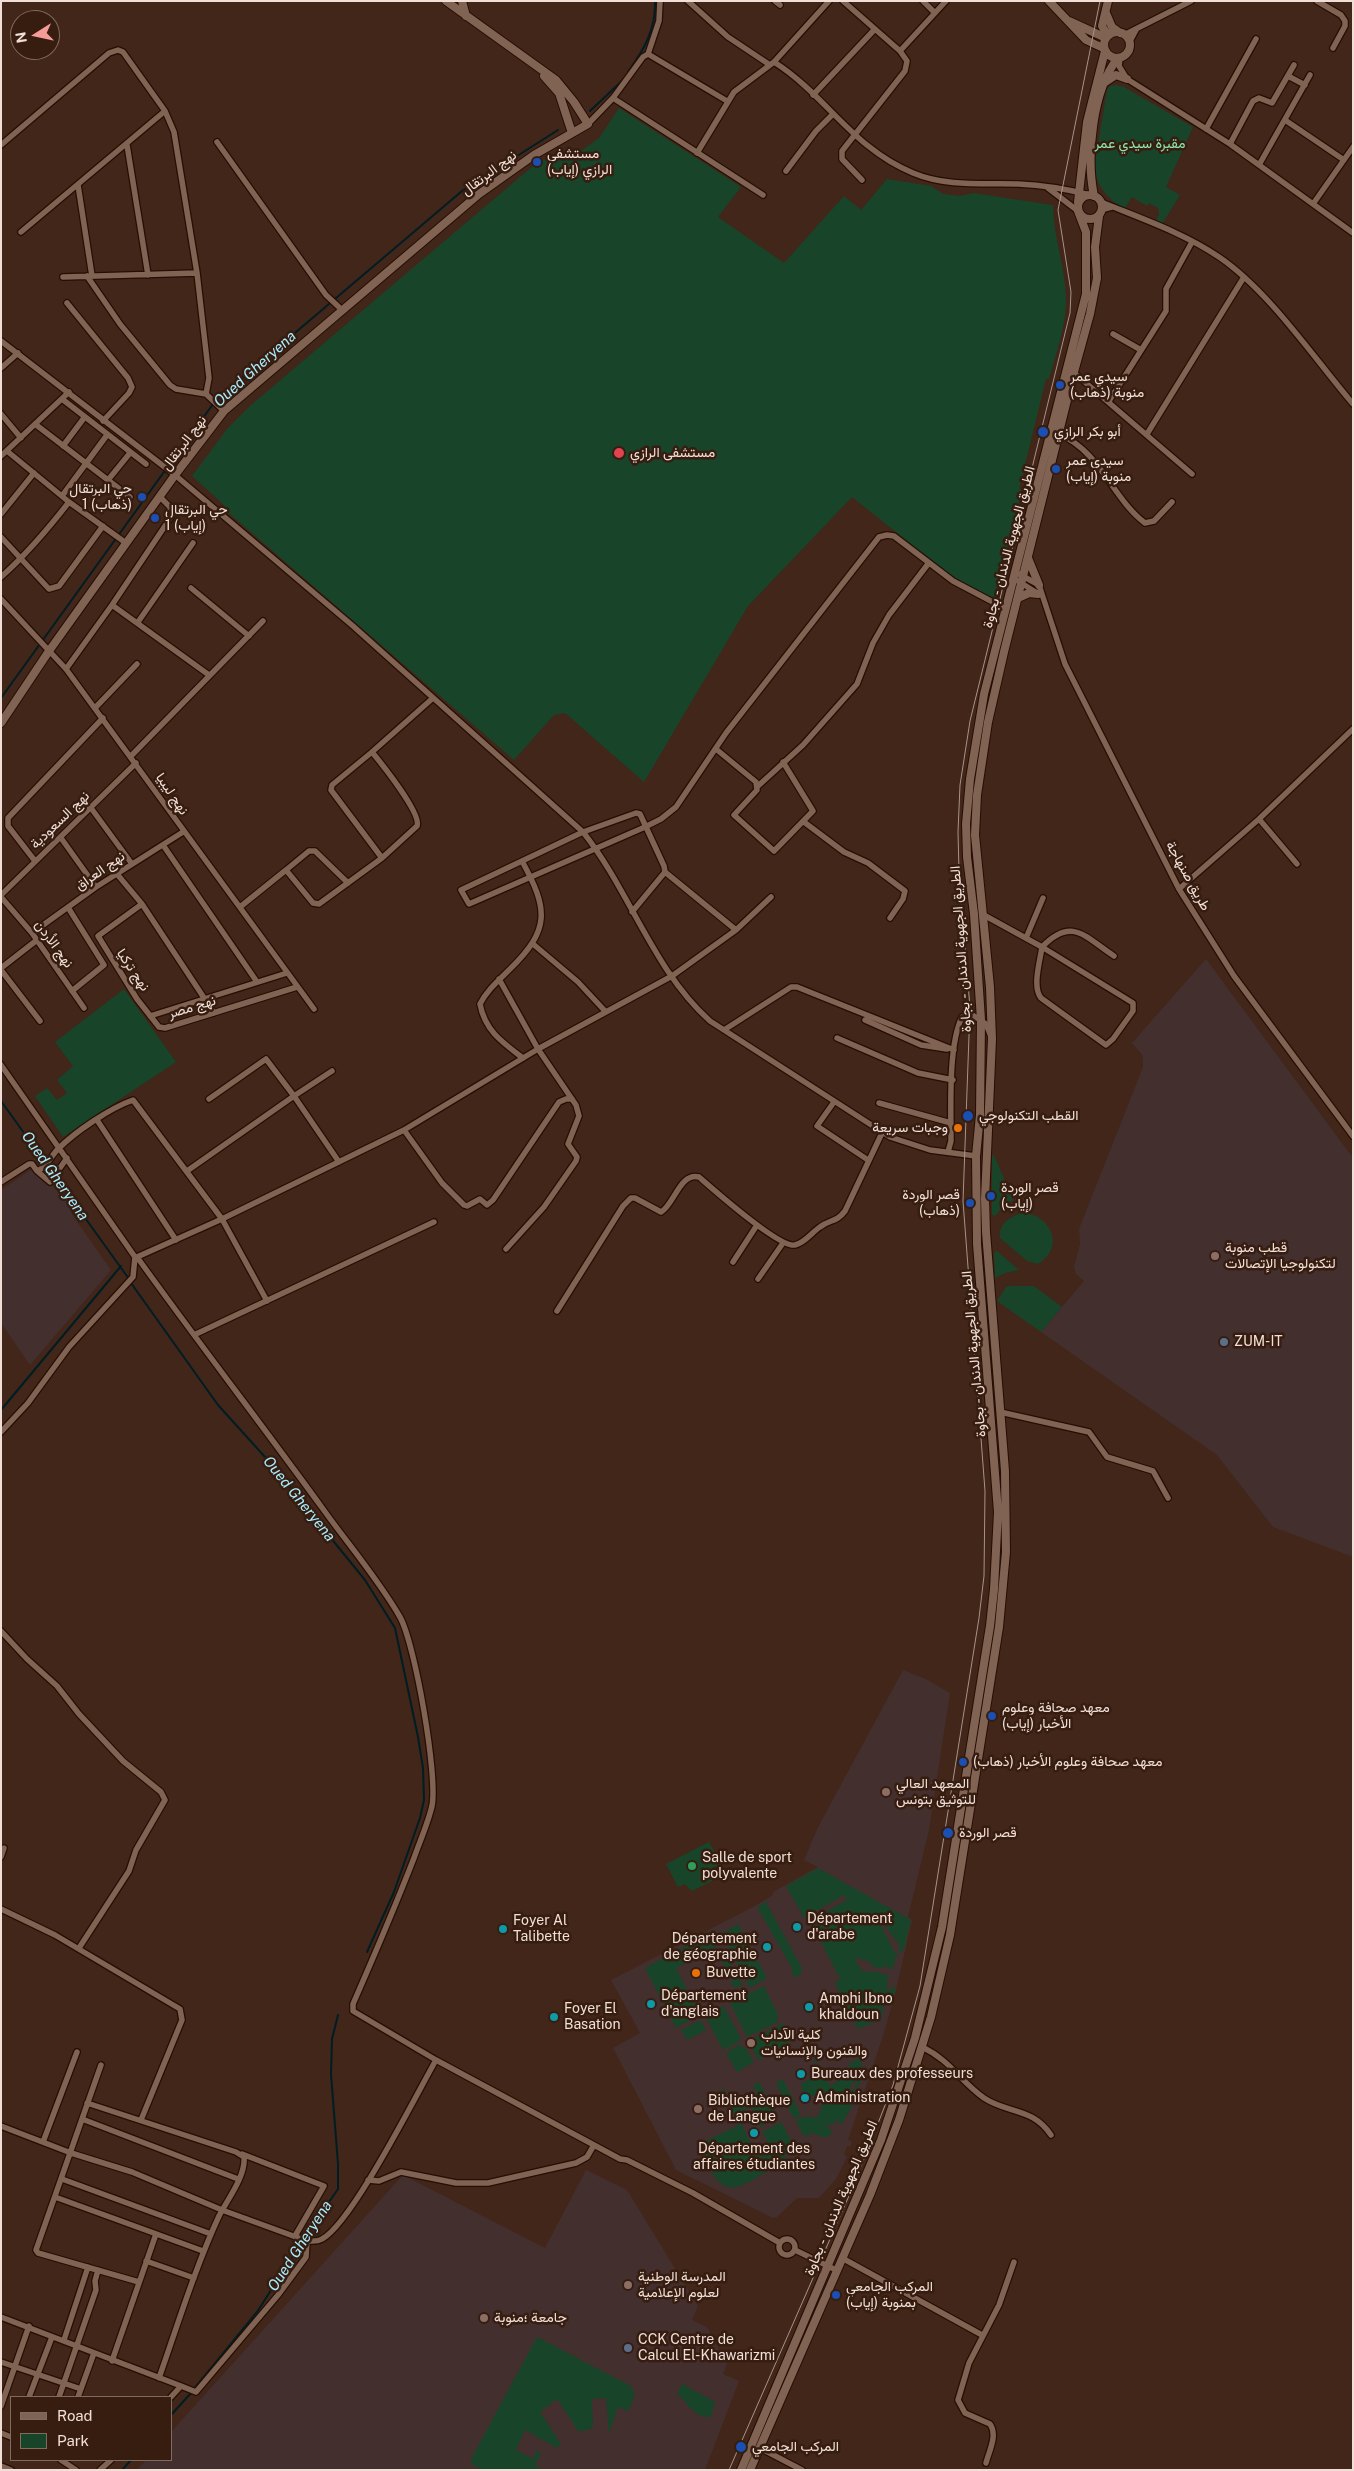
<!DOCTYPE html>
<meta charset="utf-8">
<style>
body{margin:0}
#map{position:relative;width:1354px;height:2471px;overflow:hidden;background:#412619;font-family:"Public Sans",sans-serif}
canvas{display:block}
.frame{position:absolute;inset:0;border:2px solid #f1dfd7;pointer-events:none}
.legend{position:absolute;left:10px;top:2396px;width:162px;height:65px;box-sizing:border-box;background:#361d10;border:1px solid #816b60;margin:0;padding:6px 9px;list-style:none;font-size:15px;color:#f1dfd7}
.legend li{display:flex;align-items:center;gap:10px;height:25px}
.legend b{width:25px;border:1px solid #816b60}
.north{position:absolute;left:10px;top:10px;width:50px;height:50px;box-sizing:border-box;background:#361d10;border:1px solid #816b60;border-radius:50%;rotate:260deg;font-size:14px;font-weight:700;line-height:20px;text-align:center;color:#f1dfd7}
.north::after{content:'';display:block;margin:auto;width:18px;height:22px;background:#f59b98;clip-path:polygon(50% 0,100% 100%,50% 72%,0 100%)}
</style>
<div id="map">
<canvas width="1354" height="2471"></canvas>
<div class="frame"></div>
<ul class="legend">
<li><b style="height:6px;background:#816354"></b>Road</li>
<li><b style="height:14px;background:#18442a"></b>Park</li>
</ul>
<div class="north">N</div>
</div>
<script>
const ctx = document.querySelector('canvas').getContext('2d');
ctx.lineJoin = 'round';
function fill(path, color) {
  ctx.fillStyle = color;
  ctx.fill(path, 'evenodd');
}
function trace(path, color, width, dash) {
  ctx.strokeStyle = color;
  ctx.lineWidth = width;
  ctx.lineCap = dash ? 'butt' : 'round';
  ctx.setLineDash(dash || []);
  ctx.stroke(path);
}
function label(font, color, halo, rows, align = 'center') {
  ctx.font = font + ' "Public Sans",Vazirmatn,sans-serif';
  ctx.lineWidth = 5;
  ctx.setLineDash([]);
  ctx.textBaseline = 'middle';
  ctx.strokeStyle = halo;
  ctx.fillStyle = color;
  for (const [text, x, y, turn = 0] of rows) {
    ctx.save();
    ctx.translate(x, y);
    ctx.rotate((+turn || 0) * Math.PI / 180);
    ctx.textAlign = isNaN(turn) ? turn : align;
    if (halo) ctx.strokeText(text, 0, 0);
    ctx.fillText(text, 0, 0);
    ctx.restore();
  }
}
fill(new Path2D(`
 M1206 959 1353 1158V1557L1273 1527 1217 1455 1041 1332 1084 1281 1076 1274 1074 1267 1080 1244 1079 1229 1143 1067V1056L1132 1043Z
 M32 1169 47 1185 59 1188 75 1208 71 1213 111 1270 30 1365 1 1323V1190Z
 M903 1670 926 1679 950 1693 929 1830 908 1917 912 1920 896 1990 884 2033 848 2140 852 2142 850 2147 847 2146 844 2154 847 2157 836 2179 819 2198H797L777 2217 773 2218 676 2170 613 2048 640 2033 611 1980 753 1907 773 1895V1892L818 1867 804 1860 818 1827Z
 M586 2170 627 2190 698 2306 692 2320 707 2327 727 2364 723 2374 739 2381 705 2470H137L146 2460H171V2432L403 2175 545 2248Z`), '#442f2f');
fill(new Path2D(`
 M1116 85 1124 87 1193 127 1166 187 1180 195 1162 224 1156 221 1159 214 1158 208 1149 203 1147 206 1132 197 1124 209C1108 199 1098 188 1094 168L1107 90 1110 86Z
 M619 108 741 187 718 217 784 263 844 196 861 210 887 179 931 186 943 194 960 196 973 193 1053 205C1053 236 1065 266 1066 297 1067 324 1056 353 1049 379H1046L1019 489 1022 490 994 602 956 580 852 497 748 606 644 782 565 713 554 715 514 760 223 508 224 505 192 476 227 429 251 405 540 160 574 156 599 138Z
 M124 989 176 1062 63 1137 35 1096 47 1088 57 1100 67 1093 57 1080 73 1066 55 1042Z
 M994 1155 1013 1200 1003 1207 995 1216 992 1215V1156Z
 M1021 1213C1051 1213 1066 1248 1038 1264L1027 1261 1000 1238C998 1224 1010 1217 1021 1213Z
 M997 1251 1019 1270 1005 1273 995 1278 994 1253Z
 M1010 1286H1034L1062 1307 1041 1332 997 1301 1006 1287Z
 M709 1842 721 1864 712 1868V1881L692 1891 685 1884 678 1887 666 1864Z
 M818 1868 911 1920 904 1950 900 1952 898 1948 900 1944 899 1942 897 1943 884 1923 867 1913 859 1918 862 1921 869 1919 870 1922 881 1925 895 1953 900 1955 896 1957 892 1971 887 1966 878 1969 872 1966 870 1962 861 1960 860 1957 855 1959 862 1971 877 1972 888 1975 887 1992 892 1987 896 1988 893 1998 884 2002 881 2019 858 2029 835 1983 840 1979 810 1920 847 1900 844 1895 804 1918 786 1886Z
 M768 1901 767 1904 802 1968 801 1974 793 1978 792 1968 757 1907Z
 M738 1924 767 1978 750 1988 721 1934Z
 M709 1934 716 1947 676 1968 700 2015 676 2028 645 1968Z
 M721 1948 743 1985 734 1988 731 1982 732 1979 716 1951Z
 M764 1986 779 2017 776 2019 778 2022 747 2037 730 2003Z
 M724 2006 740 2037 739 2042 723 2050 705 2016Z
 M701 2020 706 2030 687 2040 681 2030Z
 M783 2023 792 2040 758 2060 750 2044 751 2040Z
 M740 2044 742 2047H745L754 2062 737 2072 726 2053Z
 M860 2058C863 2067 865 2079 857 2086H854L856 2082 853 2081 850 2089 854 2091 856 2087H859C856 2101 849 2112 841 2125L839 2126 841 2123 837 2120 831 2126 824 2121 832 2133C825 2141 820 2135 812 2133L804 2137 796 2121 805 2116 817 2118 823 2104 821 2100 818 2102V2098L809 2094 806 2096 800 2085 816 2074 814 2061 818 2059 817 2063 830 2086 851 2073 852 2070 848 2064Z
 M783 2079 801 2115 794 2119 776 2083Z
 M759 2082 778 2117 760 2127 748 2099 757 2093 753 2085Z
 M724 2089 733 2106 745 2100 748 2108 737 2116 758 2157 772 2150 762 2132 781 2122 793 2144 785 2155 786 2158C773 2166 738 2196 723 2185 711 2176 704 2158 697 2145L737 2126 738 2121 721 2091Z
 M537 2337 631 2386C637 2395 633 2402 628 2411L618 2407 609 2434 606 2398 592 2399 593 2428 579 2432 557 2399 540 2412 561 2444 557 2448 525 2430 516 2450 533 2459 537 2450 541 2453 535 2465 543 2470H482L472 2464 471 2459Z
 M682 2384 715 2402 711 2417C694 2419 687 2401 677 2394Z`), '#18442a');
trace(new Path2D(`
 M628 72C644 50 656 29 655 1
 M590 111 623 80
 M216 400 462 191 558 130
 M1 698 213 404
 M1 1101 129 1279
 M131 1283 218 1405 265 1457 365 1580 395 1628 418 1737 423 1768 424 1800 420 1818 394 1892 367 1952
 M1 1410 121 1266
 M304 2238 338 2189V2164L331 2074 332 2039 338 2015
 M194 2389 257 2312 302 2242
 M171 2415 191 2393
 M122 2470 131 2460`), '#011d24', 2);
const street = new Path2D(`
 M688 1 728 37 770 65
 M775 1 780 5
 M843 1 900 51 907 61 905 71 842 151V159L862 180
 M923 1 935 13
 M1317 1 1341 15 1345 21V26L1333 48
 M1124 35 1191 1
 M1129 43 1136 30
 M900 51 946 1
 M648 54 659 21 660 1
 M1120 58 1119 66 1127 79 1230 144 1353 233
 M774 62C826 95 852 148 913 173 946 187 983 183 1018 184 1042 185 1067 189 1090 195
 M1288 76 1305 85
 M813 95 875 29
 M613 98 763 195
 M1285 120 1344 160
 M588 124 613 98 643 57 648 54 727 101
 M1206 129 1256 39
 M217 142 326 295 341 309
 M1230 144 1253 101 1259 98 1272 103 1294 65
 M1 145 109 53 118 50 123 52 165 111 174 132 197 273 209 378 206 394
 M127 145 148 275
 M697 153 734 92 774 62 829 1
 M1259 165 1310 75
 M786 171 816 131 832 115
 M78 185 92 276
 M1048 188 1078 211
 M1101 202C1140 218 1184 233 1219 257 1269 291 1313 357 1353 404
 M1313 204 1353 147
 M1101 212 1104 209 1112 207
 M21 232 165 111
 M87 276 120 324 170 385 176 389 206 394 224 411
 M63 277 197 273
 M67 303 128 378 132 387 129 393 103 421
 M1113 334 1141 350
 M1 341 175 475 353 626 583 832C630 891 653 970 710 1021L890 1137 930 1150 976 1156
 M1 368 18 353
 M1072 371 1192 474
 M62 399 146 464
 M1109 401 1166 311V289L1192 242
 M1 414 21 438
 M35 424 130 497
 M1059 434C1101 452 1112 498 1145 523L1154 521 1172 502
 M1147 434 1244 277
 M63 446 84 418
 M7 451 69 502 126 543
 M1 456 69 392
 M108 480 130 453
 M62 496 107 435
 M1 514 34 473
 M1 537 49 589 59 586 103 526
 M1019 574 1039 585 1065 664 1179 889 1234 976 1353 1136
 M1 577C27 554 48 529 69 502
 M1018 581 1037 593
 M191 588 249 636
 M1 599 66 669 314 1009
 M112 605 209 675
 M138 622 193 543
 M66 669 112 605 171 517 170 507 160 497
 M95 708 137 664
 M716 749 756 782 757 790 734 815 774 851 813 811 783 762
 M372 752 332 785 331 790 382 858
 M131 756 263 621
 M758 786 803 745 857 684 873 643 889 615 928 564
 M91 808 132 864
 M1259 819 1297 864
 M804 822 844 852 868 863 905 891 903 899 890 918
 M61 838 96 887
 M163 845 257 982
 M35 861 8 826V818L103 718
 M522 861C548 909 551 929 510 969 499 980 487 990 480 1004 485 1031 503 1043 523 1058
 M286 870 309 851H315L348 883
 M665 872 736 930
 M117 874 142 904 214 1013
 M1179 889 1259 819 1353 729
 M1 895 136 763
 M1 897 32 933 84 1008
 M142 904 98 936 137 999 159 1027 165 1028 297 987
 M240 907 286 870 313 903 319 904 382 858 417 826C422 814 381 763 372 752L433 698
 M69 909 104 965 72 991
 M632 912 665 872 664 866 640 814 636 813 583 832 461 890 469 904 645 827 661 819 676 807 726 733 879 537 887 535 894 536 953 581 1006 609
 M982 914 1042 947 1133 1003V1011L1113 1039 1106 1045 1041 998C1032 987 1040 961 1042 947 1072 916 1085 937 1114 956
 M32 933 96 887 183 832
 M1026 938 1043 898
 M533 944 578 982 605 1011
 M1 968 37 940
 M1 970 40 1021
 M499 979 538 1049 576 1105 579 1116 568 1144 577 1157 576 1161 544 1207 506 1249
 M150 1016 287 973
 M865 1020 921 1045 947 1049
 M724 1030 791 987H797L954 1050
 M837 1038 918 1073 953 1080
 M1 1065 135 1257H137C198 1342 262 1425 323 1509 348 1544 378 1579 400 1617 415 1644 438 1776 432 1806 428 1823 420 1841 414 1858 395 1907 374 1956 353 2004V2011L436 2060 620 2159 627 2160 693 2193 780 2243
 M332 1071 294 1096 339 1162
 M834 1102 817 1126 868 1160
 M879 1103 951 1123
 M97 1120 176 1240
 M404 1130 442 1183 464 1205 467 1206 480 1199 487 1205 493 1200 559 1102 566 1099H572
 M948 1152 951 1141C951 1109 948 1045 962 1017L971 1014 986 1024 990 1034
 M37 1171 50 1182 67 1158
 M187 1171 294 1096 266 1059 209 1099
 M1 1182 29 1164H32L37 1171C46 1168 51 1156 58 1149 75 1132 110 1108 133 1100L222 1219 137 1257
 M733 1262 757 1225
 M758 1279 783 1243
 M267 1301 222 1219 404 1130 538 1049 672 976 736 930 771 897
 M557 1311 623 1206 631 1198H635L661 1212C674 1205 680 1172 699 1177 714 1190 779 1248 795 1245 805 1243 812 1232 820 1227 830 1219 836 1223 845 1211L882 1133
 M196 1334 434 1222
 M1000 1412 1089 1432 1107 1457 1153 1471 1168 1498
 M1 1432 28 1403 69 1347 133 1277 135 1257
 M1 1631 27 1659 57 1686 79 1714 123 1761 161 1792 165 1800 136 1850 129 1871 79 1948
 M1 1857 4 1848
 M1 1909 55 1935 180 2009 182 2020 141 2120
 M922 2047C950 2060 961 2082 984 2098 1008 2114 1032 2107 1051 2135
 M101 2065 36 2250 38 2253 139 2282
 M87 2103 236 2152 244 2157C246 2176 227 2200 219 2216 195 2268 178 2324 159 2378
 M82 2119 238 2179
 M1 2126 71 2153 132 2172 222 2210 307 2241C312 2241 317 2242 322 2239 352 2223 416 2095 436 2060
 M43 2142 77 2052
 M242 2154 324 2186 295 2236
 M62 2179 211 2234
 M368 2180 379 2181 401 2172 456 2183H488L576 2163 587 2157 594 2145
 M55 2197 203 2251
 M779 2247a8 8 0 1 1 16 0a8 8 0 1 1-16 0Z
 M795 2250 836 2270
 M842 2258 982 2335
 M146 2261 194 2278
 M1 2317 181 2386
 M64 2340 88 2267
 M112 2361 156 2234
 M1 2362 81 2389
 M29 2397 52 2337
 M59 2397 96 2290 95 2281 98 2270
 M78 2397 94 2353
 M171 2397 181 2386 196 2392 278 2295 306 2257 307 2241
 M1 2406 29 2326
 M1 2433 11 2437
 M760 2448 802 2470
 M61 2460 76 2470
 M986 2463C989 2451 998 2435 990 2424L965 2413 958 2400 969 2363 999 2305 1014 2262
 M1 2466 11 2470
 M100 2470 111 2460`);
const secondary = new Path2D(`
 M462 1 466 16
 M1049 1 1086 40 1103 48
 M1108 1 1102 26 1108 36
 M1106 13 1112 27 1120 33
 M1069 21 1106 38
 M1104 45a13 13 0 1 1 26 0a13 13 0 1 1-26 0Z
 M544 76 559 93 572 133
 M1104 83 1116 75 1127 79
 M1078 207a12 12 0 1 1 24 0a12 12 0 1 1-24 0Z
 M1094 196C1086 157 1092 90 1118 58
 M1078 202 1087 122 1105 51
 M1028 558 1039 585
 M1018 598 1029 593 1038 594
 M1 723 49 651 175 475 224 411 479 194 534 155 588 124 574 102 556 80 446 1
 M741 2470 881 2140 915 2038 942 1927 990 1626 994 1589 998 1512 977 1244 976 1156 980 1115 981 1020 974 914 967 857 966 824 970 779 984 694 1086 294V232L1078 211
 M750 2470 870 2195 899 2120 931 2017 950 1935 999 1627 1006 1552 1005 1471 986 1232 985 1199 992 1039 990 987 975 835 977 795 988 722 1004 652 1074 372 1090 314 1097 278 1095 247 1099 216`);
trace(street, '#260e03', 8);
trace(secondary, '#260e03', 10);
trace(street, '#816354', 5.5);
trace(secondary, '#816354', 8);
trace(new Path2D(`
 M729 2470 855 2182 893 2085 920 1986 979 1618 984 1576 985 1491 963 1201 970 1008 959 871 958 832 960 785 970 721 1070 313 1071 292 1058 210 1100 1`), '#a99389', 1);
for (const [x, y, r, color] of [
 [537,162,5,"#1a4fb4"],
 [1060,385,5,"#1a4fb4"],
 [1043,432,6,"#1a4fb4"],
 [619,453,6,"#e0444e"],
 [1056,469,5,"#1a4fb4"],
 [142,497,5,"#1a4fb4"],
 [155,518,5,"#1a4fb4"],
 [968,1116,6,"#1a4fb4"],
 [958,1128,5,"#e8710a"],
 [991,1196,5,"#1a4fb4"],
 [970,1203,5,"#1a4fb4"],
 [1215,1256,5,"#8d6e63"],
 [1224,1342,5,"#5c6f8a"],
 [992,1716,5,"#1a4fb4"],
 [963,1762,5,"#1a4fb4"],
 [886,1792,5,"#8d6e63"],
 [948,1833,6,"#1a4fb4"],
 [692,1866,5,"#2e9e5b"],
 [797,1927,5,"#0f9aa8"],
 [503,1929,5,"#0f9aa8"],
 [767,1947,5,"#0f9aa8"],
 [696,1973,5,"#e8710a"],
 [651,2004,5,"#0f9aa8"],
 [809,2007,5,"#0f9aa8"],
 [554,2017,5,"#0f9aa8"],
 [751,2043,5,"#8d6e63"],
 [801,2074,5,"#0f9aa8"],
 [805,2098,5,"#0f9aa8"],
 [698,2109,5,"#8d6e63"],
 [754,2133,5,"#0f9aa8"],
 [628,2285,5,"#8d6e63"],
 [836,2295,5,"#1a4fb4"],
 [484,2318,5,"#8d6e63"],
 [628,2348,5,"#5c6f8a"],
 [741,2447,6,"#1a4fb4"]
]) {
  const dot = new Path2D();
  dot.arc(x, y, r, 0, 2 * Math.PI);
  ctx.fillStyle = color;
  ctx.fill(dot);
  trace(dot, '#361d10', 2);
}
label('14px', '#8ae6ab', '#361d10', [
 ["مقبرة سيدي عمر",1140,144]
]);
label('14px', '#f1dfd7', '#361d10', [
 ["مستشفى",547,154],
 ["الرازي (إياب)",547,170],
 ["سيدي عمر",1070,377],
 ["منوبة (ذهاب)",1070,393],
 ["أبو بكر الرازي",1054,432],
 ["مستشفى الرازي",630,453],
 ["سيدي عمر",1066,461],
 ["منوبة (إياب)",1066,477],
 ["حي البرتقال",132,489,"right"],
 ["1 (ذهاب)",132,505,"right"],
 ["حي البرتقال",165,510],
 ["1 (إياب)",165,526],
 ["القطب التكنولوجي",979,1116],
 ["وجبات سريعة",948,1128,"right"],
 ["قصر الوردة",1001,1188],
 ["(إياب)",1001,1204],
 ["قصر الوردة",960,1195,"right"],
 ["(ذهاب)",960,1211,"right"],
 ["قطب منوبة",1225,1248],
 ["لتكنولوجيا الإتصالات",1225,1264],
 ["ZUM-IT",1234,1342],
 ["معهد صحافة وعلوم",1002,1708],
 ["الأخبار (إياب)",1002,1724],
 ["معهد صحافة وعلوم الأخبار (ذهاب)",973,1762],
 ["المعهد العالي",896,1784],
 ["للتوثيق بتونس",896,1800],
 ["قصر الوردة",959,1833],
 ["Salle de sport",702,1858],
 ["polyvalente",702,1874],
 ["Département",807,1919],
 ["d'arabe",807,1935],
 ["Foyer Al",513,1921],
 ["Talibette",513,1937],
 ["Département",757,1939,"right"],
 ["de géographie",757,1955,"right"],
 ["Buvette",706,1973],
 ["Département",661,1996],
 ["d'anglais",661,2012],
 ["Amphi Ibno",819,1999],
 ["khaldoun",819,2015],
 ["Foyer El",564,2009],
 ["Basation",564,2025],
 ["كلية الآداب",761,2035],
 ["والفنون والإنسانيات",761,2051],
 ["Bureaux des professeurs",811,2074],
 ["Administration",815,2098],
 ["Bibliothèque",708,2101],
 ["de Langue",708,2117],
 ["Département des",754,2149,"center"],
 ["affaires étudiantes",754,2165,"center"],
 ["المدرسة الوطنية",638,2277],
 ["لعلوم الإعلامية",638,2293],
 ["المركب الجامعي",846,2287],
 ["بمنوبة (إياب)",846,2303],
 ["جامعة ؛منوبة",494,2318],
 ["CCK Centre de",638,2340],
 ["Calcul El-Khawarizmi",638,2356],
 ["المركب الجامعي",752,2447]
], 'left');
label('14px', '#f1dfd7', '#361d10', [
 ["نهج البرتقال",489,173,-37],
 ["نهج البرتقال",184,443,-53],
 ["الطريق الجهوية الدندان - بجاوة",1009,547,-75],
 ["نهج ليبيا",172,794,56],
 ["نهج السعودية",60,820,-44],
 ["نهج العراق",100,871,-35],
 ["طريق صنهاجة",1188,876,61],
 ["نهج الأردن",54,944,54],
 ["الطريق الجهوية الدندان - بجاوة",961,949,-94],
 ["نهج تركيا",133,970,56],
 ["نهج مصر",192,1007,-17],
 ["الطريق الجهوية الدندان - بجاوة",974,1354,-95],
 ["الطريق الجهوية الدندان - بجاوة",841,2198,-67]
]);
label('italic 15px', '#a8ecff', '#361d10', [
 ["Oued Gheryena",255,369,-42],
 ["Oued Gheryena",55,1176,55],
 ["Oued Gheryena",299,1499,51],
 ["Oued Gheryena",300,2246,-57]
]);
</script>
